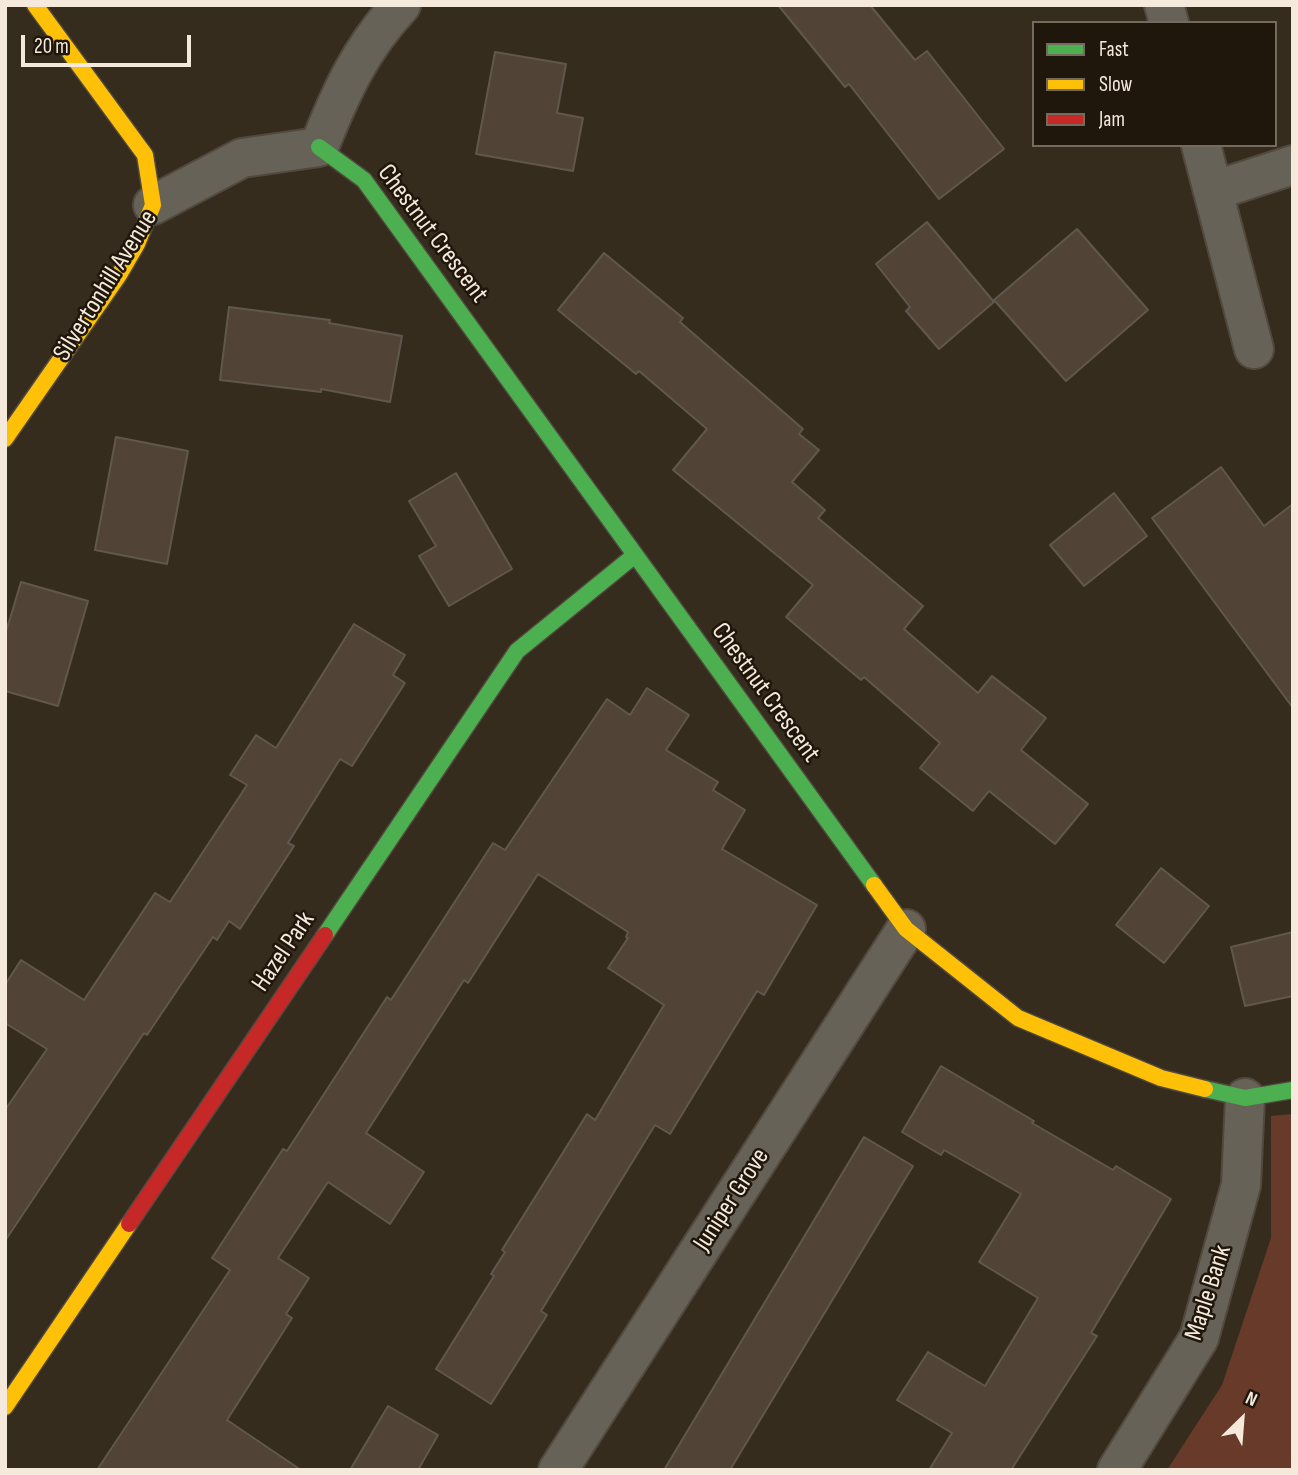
<!DOCTYPE html>
<style>
body{margin:0}
#map{position:relative;width:1298px;height:1475px;overflow:hidden;background:#352c1e;font-family:"Sofia Sans Condensed",sans-serif}
canvas{display:block}
.frame{position:absolute;inset:0;border:7px solid #f4e9da;pointer-events:none}
.legend{position:absolute;left:1032px;top:21px;width:245px;height:126px;box-sizing:border-box;background:#1f170c;border:2px solid #746b5e;margin:0;padding:9px 12px;list-style:none;font-size:21px;color:#f4e9da}
.legend li{display:flex;align-items:center;gap:14px;height:35px}
.legend b{width:35px;border:2px solid #746b5e}
.north{position:absolute;left:1207px;top:1384px;width:70px;height:70px;-webkit-text-stroke:5px #1f170c;paint-order:stroke;rotate:25deg;font-size:19px;font-weight:700;line-height:28px;text-align:center;color:#f4e9da}
.north::after{content:'';display:block;margin:auto;width:24px;height:32px;background:#f4e9da;clip-path:polygon(50% 0,100% 100%,50% 72%,0 100%)}
.scale{position:absolute;left:21px;top:35px;width:170px;height:32px;box-sizing:border-box;border:4px solid #f4e9da;border-top:0;padding-left:9px;font-size:21px;line-height:24px;white-space:nowrap;color:#f4e9da;-webkit-text-stroke:5px #1f170c;paint-order:stroke}
</style>
<div id="map">
<canvas width="1298" height="1475"></canvas>
<div class="frame"></div>
<ul class="legend">
<li><b style="height:9px;background:#4caf50"></b>Fast</li>
<li><b style="height:9px;background:#ffc107"></b>Slow</li>
<li><b style="height:9px;background:#c62828"></b>Jam</li>
</ul>
<div class="north">N</div>
<div class="scale">20 m</div>
</div>
<script>
const ctx = document.querySelector('canvas').getContext('2d');
ctx.lineJoin = 'round';
function fill(path, color) {
  ctx.fillStyle = color;
  ctx.fill(path, 'evenodd');
}
function trace(path, color, width, dash) {
  ctx.strokeStyle = color;
  ctx.lineWidth = width;
  ctx.lineCap = dash ? 'butt' : 'round';
  ctx.setLineDash(dash || []);
  ctx.stroke(path);
}
function label(font, color, halo, rows, align = 'center') {
  ctx.font = font + ' "Sofia Sans Condensed",sans-serif';
  ctx.lineWidth = 5;
  ctx.setLineDash([]);
  ctx.textBaseline = 'middle';
  ctx.strokeStyle = halo;
  ctx.fillStyle = color;
  for (const [text, x, y, turn = 0] of rows) {
    ctx.save();
    ctx.translate(x, y);
    ctx.rotate((+turn || 0) * Math.PI / 180);
    ctx.textAlign = isNaN(turn) ? turn : align;
    if (halo) ctx.strokeText(text, 0, 0);
    ctx.fillText(text, 0, 0);
    ctx.restore();
  }
}
fill(new Path2D(`
 M1293 1114V1470H1167L1222 1385 1271 1238V1116Z`), '#683a2a');
const building = new Path2D(`
 M778 5H870L915 60 927 51 1004 149 939 199 849 84 845 87Z
 M495 52 566 64 557 113 583 118 573 171 476 154Z
 M927 222 994 302 939 349 906 311 910 307 876 264Z
 M1077 229 1148 310 1066 381 994 300Z
 M604 253 683 318 680 322 803 429 799 434 819 450 792 482 825 510 818 518 923 606 904 629 978 693 992 676 1046 718 1021 750 1088 804 1055 844 989 791 973 811 920 768 940 743 864 677 861 680 786 617 813 585 673 470 707 429 639 371 636 374 558 310Z
 M229 307 330 320 329 323 402 336 390 402 321 389V392L220 380Z
 M116 437 188 451 167 564 95 550Z
 M1221 467 1264 526 1293 504V708L1152 518Z
 M456 473 512 569 449 606 419 556 436 546 409 501Z
 M1114 493 1147 536 1084 586 1050 545Z
 M21 582 88 601 58 706 5 691V635Z
 M354 624 405 655 393 675 405 683 352 766 340 759 288 843 294 846 240 929 229 921 217 940 213 937 147 1035 144 1033 5 1241V1110L47 1049 5 1023V985L21 960 84 1000 155 893 170 902 247 785 230 775 256 735 276 748Z
 M647 688 689 715 666 750 718 782 713 790 745 810 722 849 817 905 764 995 757 991 670 1134 655 1125 541 1311 547 1315 491 1404 436 1369 494 1276 491 1274 505 1252 502 1250 587 1114 595 1120 664 1005 608 968 628 938 626 937 628 932 538 874 468 983 464 980 366 1133 424 1172 390 1224 328 1182 278 1258 309 1278 286 1314 292 1318 227 1420 301 1470H97L230 1270 212 1258 283 1149 287 1151 387 997 391 1000 493 843 505 850 607 699 630 715Z
 M1161 868 1209 906 1164 963 1116 925Z
 M1293 932V996L1245 1006 1231 947Z
 M941 1066 1034 1121 1032 1123 1113 1170 1116 1166 1171 1199 1091 1333 1097 1336 1011 1470H929L952 1433 897 1400 928 1352 985 1386 1038 1298 979 1262 1021 1194 944 1150 941 1155 902 1132Z
 M864 1137 913 1166 730 1470H664Z
 M388 1406 438 1435 418 1470H350Z`);
fill(building, '#514437');
trace(building, '#60574d', 2);
const street = new Path2D(`
 M1164 5 1169 23
 M1201 145 1254 349
 M1213 191 1293 165
 M153 205 242 158 319 147C341 92 360 49 401 5
 M558 1470 906 929
 M1117 1470 1199 1338 1241 1185 1245 1098`);
const fast = new Path2D(`
 M319 147 364 180 874 885
 M325 935 517 651 635 555
 M1205 1089 1245 1098 1293 1090`);
const slow = new Path2D(`
 M5 439 119 275 137 244 153 205 145 155 35 5
 M874 885 906 929 1018 1018 1161 1078 1205 1089
 M5 1407 129 1224`);
const jam = new Path2D(`
 M129 1224 325 935`);
trace(street, '#52493e', 42);
trace(fast, '#52493e', 19);
trace(slow, '#52493e', 19);
trace(jam, '#52493e', 19);
trace(street, '#676258', 38);
trace(fast, '#4caf50', 16);
trace(slow, '#ffc107', 16);
trace(jam, '#c62828', 16);
label('26px', '#f4e9da', '#1f170c', [
 ["Chestnut Crescent",432,234,53],
 ["Silvertonhill Avenue",106,286,-58],
 ["Chestnut Crescent",765,693,54],
 ["Hazel Park",284,952,-56],
 ["Juniper Grove",732,1200,-57],
 ["Maple Bank",1209,1293,-72]
]);
</script>
